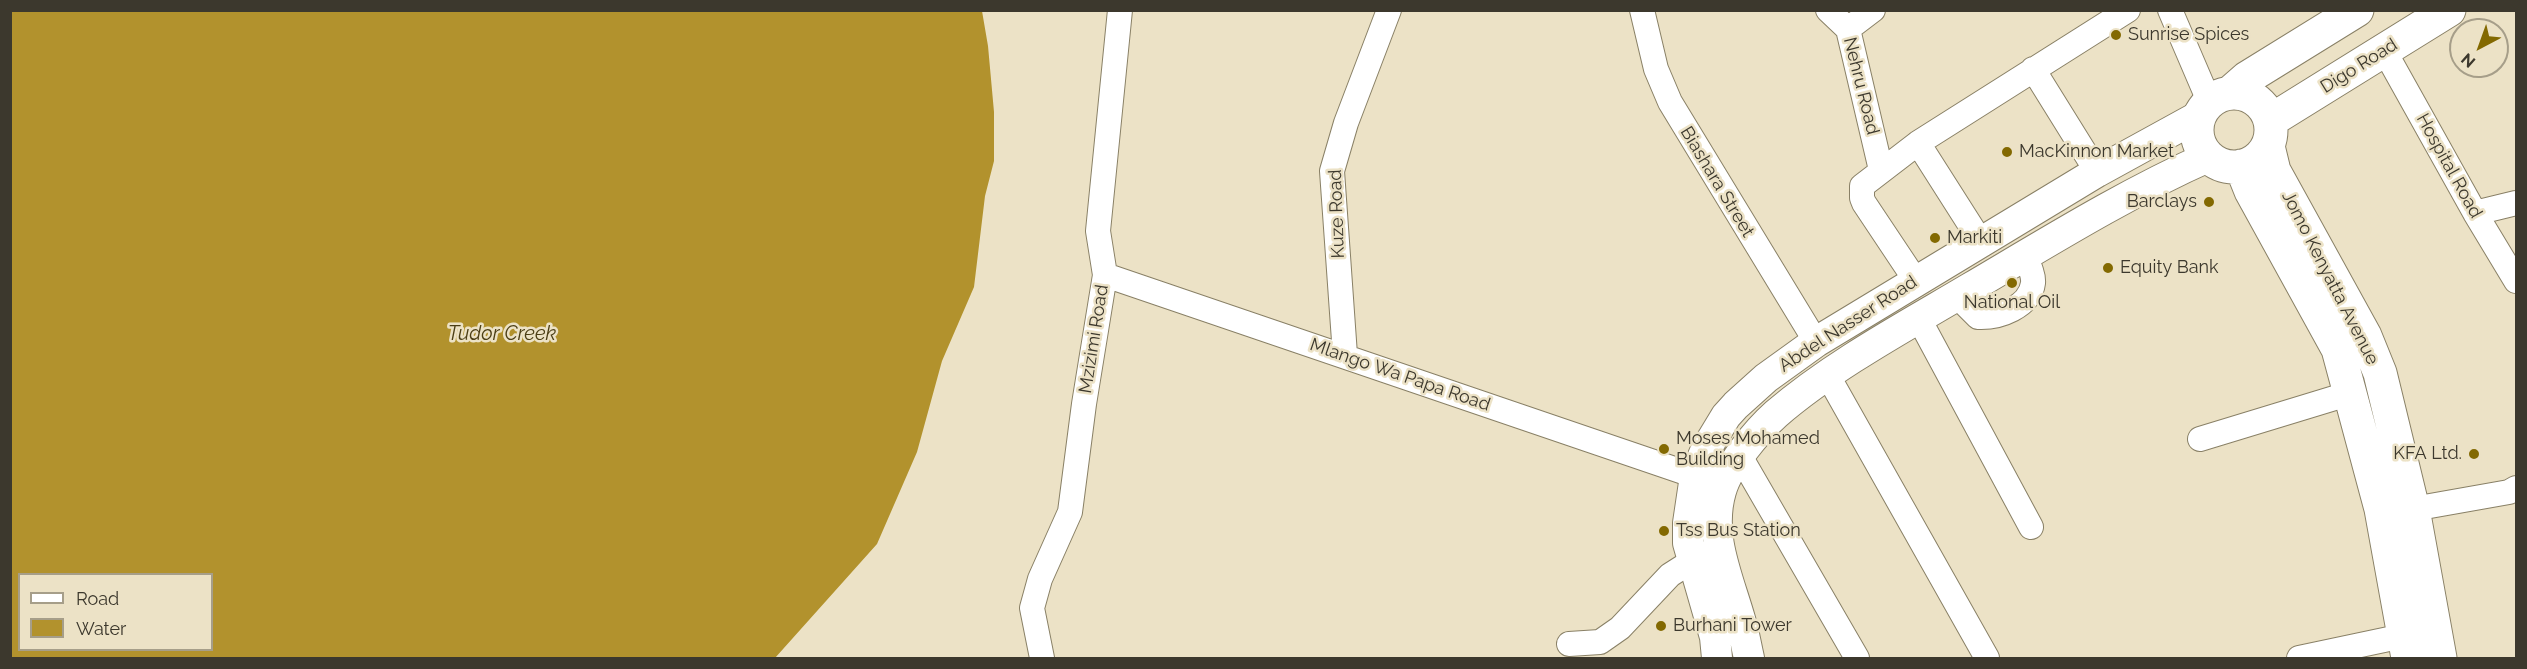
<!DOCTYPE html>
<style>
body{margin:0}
#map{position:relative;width:2527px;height:669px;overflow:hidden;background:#ece2c6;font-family:Raleway,sans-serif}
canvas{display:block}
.frame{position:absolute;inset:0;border:12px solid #3c382d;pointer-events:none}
.legend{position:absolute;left:18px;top:573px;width:195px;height:78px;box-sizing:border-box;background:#ece2c6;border:2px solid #a69e89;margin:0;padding:8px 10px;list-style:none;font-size:18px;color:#3c382d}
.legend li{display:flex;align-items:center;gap:12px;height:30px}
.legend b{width:30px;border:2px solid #a69e89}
.north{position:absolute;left:2449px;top:18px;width:60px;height:60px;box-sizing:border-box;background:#ece2c6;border:2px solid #a69e89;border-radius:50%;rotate:221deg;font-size:16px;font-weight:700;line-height:24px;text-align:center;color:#3c382d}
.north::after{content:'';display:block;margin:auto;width:21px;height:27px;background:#836901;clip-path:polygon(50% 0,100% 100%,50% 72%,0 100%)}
</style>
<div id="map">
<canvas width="2527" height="669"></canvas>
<div class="frame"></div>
<ul class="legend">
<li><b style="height:8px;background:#fff"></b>Road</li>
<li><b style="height:16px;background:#b2922d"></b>Water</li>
</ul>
<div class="north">N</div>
</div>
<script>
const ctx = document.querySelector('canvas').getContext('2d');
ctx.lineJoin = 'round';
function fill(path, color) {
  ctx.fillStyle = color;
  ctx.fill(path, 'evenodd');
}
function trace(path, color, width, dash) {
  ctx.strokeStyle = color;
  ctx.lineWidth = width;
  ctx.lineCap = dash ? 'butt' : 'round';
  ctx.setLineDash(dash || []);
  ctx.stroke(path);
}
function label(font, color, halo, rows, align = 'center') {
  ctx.font = font + ' Raleway,sans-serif';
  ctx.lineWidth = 5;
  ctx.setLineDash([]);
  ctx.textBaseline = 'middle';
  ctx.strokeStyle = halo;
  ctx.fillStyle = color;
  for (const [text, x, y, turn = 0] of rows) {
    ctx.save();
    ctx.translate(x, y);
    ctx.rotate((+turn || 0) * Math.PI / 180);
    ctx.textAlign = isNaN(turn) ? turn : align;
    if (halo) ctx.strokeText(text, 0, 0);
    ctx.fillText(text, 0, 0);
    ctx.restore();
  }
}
fill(new Path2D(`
 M10 11H982L988 46 994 112V161L985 196 974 287 942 361 917 452 877 544 775 658H11ZM20 574H212V650H20Z`), '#b2922d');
const minor = new Path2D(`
 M1642 10 1656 69 1670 102 1816 342
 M1828 10 1848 29 1881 170
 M2170 10 2209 101
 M1848 29 1873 10
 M2384 50 2475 213 2516 281
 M2033 69 2097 172
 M1918 143 1981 242
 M2475 213 2516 203
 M1105 275 1695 476
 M1916 281 1864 203 1862 198V186L1918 143 2128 10
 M1957 296 1978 317C1999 318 2030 307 2033 283 2034 275 2028 263 2025 256
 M1919 319 2031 527
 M1345 355 1332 171 1346 123 1389 10
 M1828 376 1987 658
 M2200 439 2351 393
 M1740 456 1857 658
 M2413 509 2509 492 2516 488
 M1569 644 1600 642 1620 628 1670 575 1692 561
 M1042 658 1032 608 1040 579 1070 512 1084 404 1105 275 1098 231 1120 10
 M2299 658 2403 636`);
const major = new Path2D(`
 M1717 658 1715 637 1688 543V523L1695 476 1706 449 1726 416 1736 405 1766 378 1816 342 2097 172 2199 116
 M1749 658C1746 645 1744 632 1740 619 1728 577 1708 535 1721 491 1728 466 1757 431 1776 414 1833 365 1906 326 1970 288 2048 242 2125 194 2208 157`);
const highway = new Path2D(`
 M2231 92 2247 78 2357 10
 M2197 130a37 37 0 1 1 74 0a37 37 0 1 1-74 0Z
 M2270 121 2449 10
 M2268 146 2274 171 2365 336 2380 373 2413 509 2440 658
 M2241 166 2251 191 2338 349 2381 509 2408 658`);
trace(minor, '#898066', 26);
trace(major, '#898066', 32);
trace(highway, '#898066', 35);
trace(minor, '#fff', 24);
trace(major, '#fff', 30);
trace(highway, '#fff', 33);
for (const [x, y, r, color] of [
 [2116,35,6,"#836901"],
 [2007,152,6,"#836901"],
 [2209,202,6,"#836901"],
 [1935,238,6,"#836901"],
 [2108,268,6,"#836901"],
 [2012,283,6,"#836901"],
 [1664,449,6,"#836901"],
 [2474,454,6,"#836901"],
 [1664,531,6,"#836901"],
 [1661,626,6,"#836901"]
]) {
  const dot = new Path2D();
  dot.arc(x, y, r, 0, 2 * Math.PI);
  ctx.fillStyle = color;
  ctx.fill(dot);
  trace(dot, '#ece2c6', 2);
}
label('18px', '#3c382d', '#ece2c6', [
 ["Sunrise Spices",2128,35],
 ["MacKinnon Market",2019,152],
 ["Barclays",2197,202,"right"],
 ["Markiti",1947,238],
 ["Equity Bank",2120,268],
 ["National Oil",2012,303,"center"],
 ["Moses Mohamed",1676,439],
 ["Building",1676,460],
 ["KFA Ltd.",2462,454,"right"],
 ["Tss Bus Station",1676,531],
 ["Burhani Tower",1673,626]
], 'left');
label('18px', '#3c382d', '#ece2c6', [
 ["Digo Road",2359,66,-32],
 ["Nehru Road",1861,86,76],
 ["Hospital Road",2449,166,61],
 ["Biashara Street",1717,182,59],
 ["Kuze Road",1337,214,-92],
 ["Jomo Kenyatta Avenue",2330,278,63],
 ["Abdel Nasser Road",1848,324,-33],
 ["Mzizimi Road",1094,339,-81],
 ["Mlango Wa Papa Road",1400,375,19]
]);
label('italic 20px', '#4b3e15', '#ece2c6', [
 ["Tudor Creek",502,334]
]);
</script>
